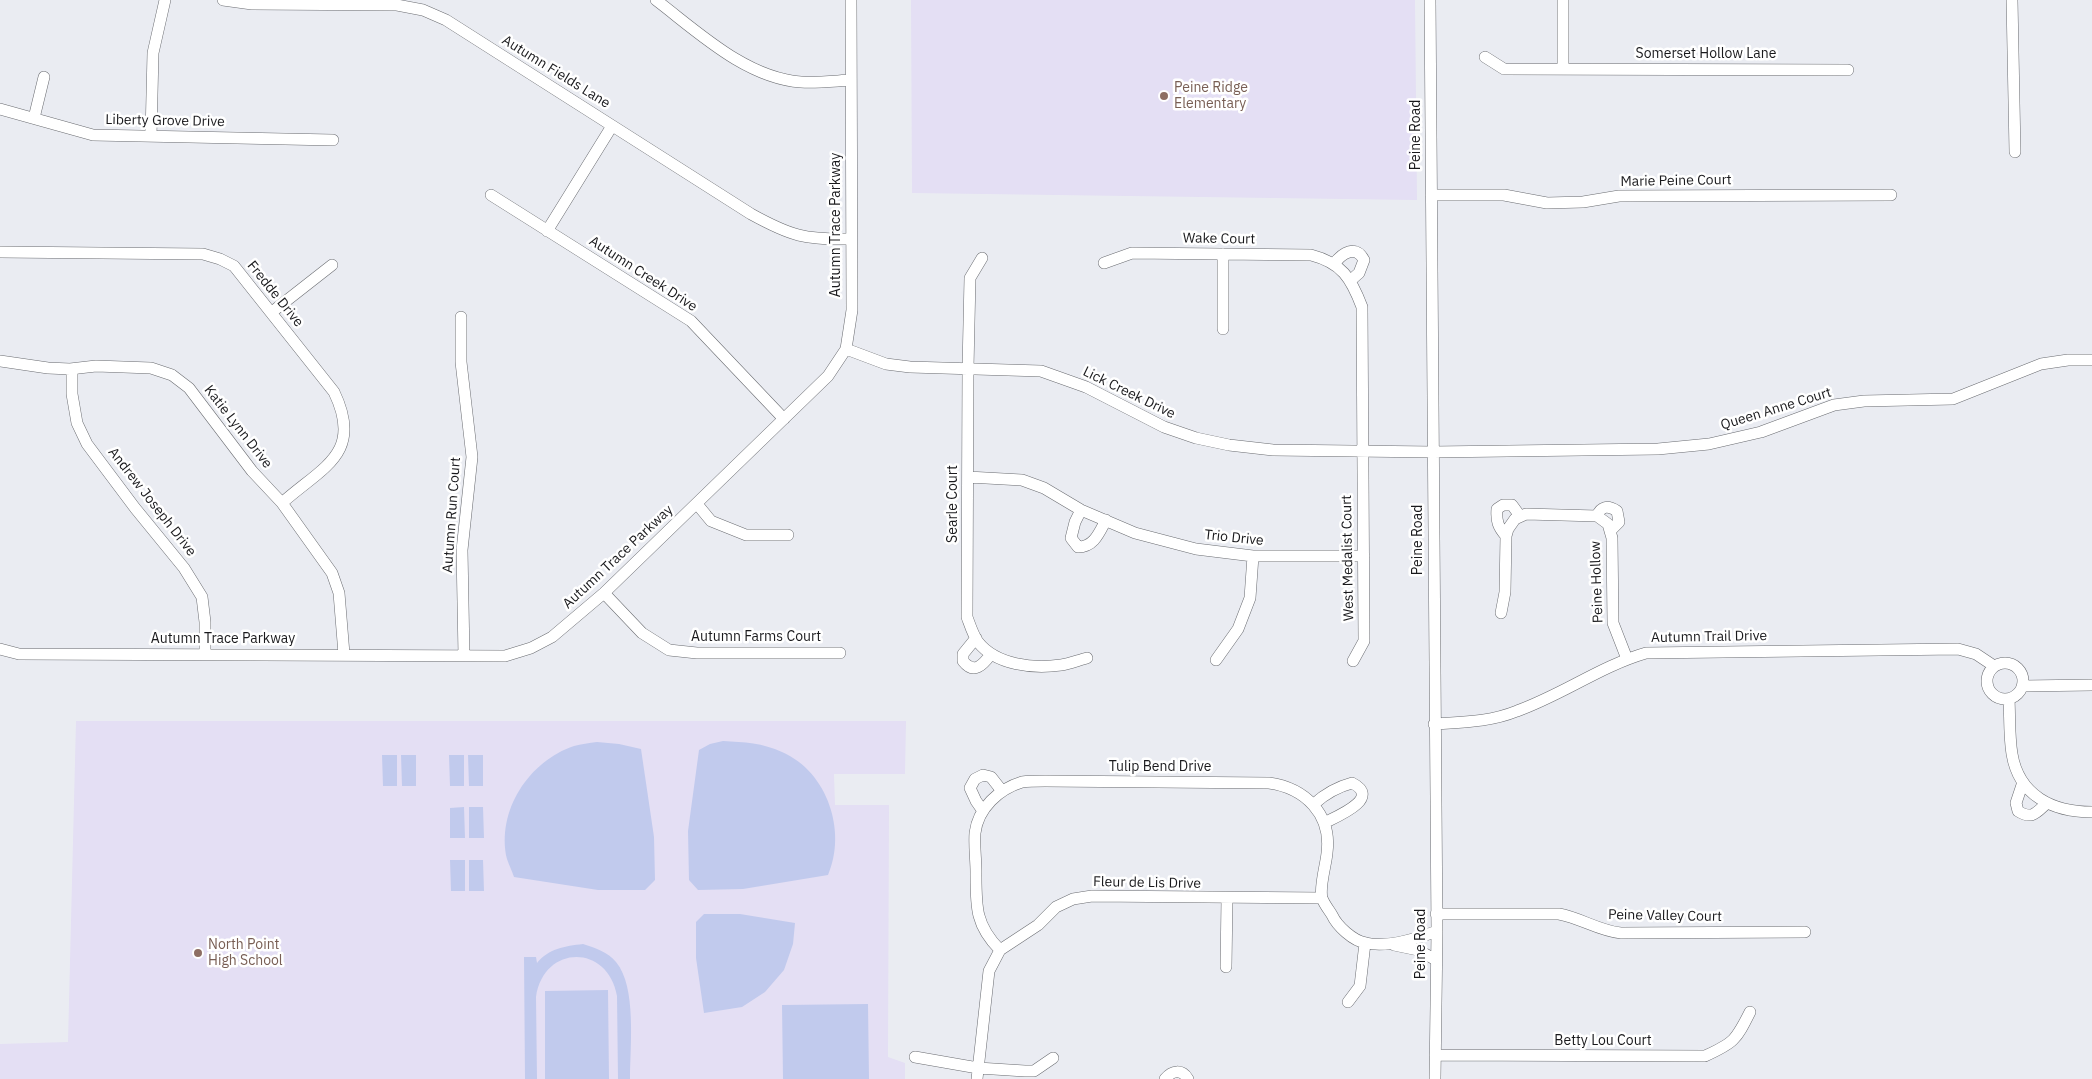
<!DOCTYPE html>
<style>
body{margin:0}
canvas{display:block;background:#eaecf2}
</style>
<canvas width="2092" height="1079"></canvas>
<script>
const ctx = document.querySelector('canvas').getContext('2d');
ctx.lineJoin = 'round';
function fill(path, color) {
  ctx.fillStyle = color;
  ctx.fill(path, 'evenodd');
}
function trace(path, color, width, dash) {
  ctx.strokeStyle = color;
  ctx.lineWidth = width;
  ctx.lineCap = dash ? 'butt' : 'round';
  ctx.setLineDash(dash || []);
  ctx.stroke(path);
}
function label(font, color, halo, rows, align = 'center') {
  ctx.font = font + ' "IBM Plex Sans",sans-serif';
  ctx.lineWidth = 5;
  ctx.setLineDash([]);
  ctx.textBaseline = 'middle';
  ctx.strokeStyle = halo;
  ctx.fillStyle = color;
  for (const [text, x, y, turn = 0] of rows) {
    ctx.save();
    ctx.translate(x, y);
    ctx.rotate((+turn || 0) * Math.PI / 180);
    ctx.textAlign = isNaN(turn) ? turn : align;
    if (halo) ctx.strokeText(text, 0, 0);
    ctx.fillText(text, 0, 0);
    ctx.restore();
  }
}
fill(new Path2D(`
 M911 0H1415L1417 200 912 193Z
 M76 721H906L905 774H834L835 805H889L888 1057 905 1063V1079H0V1044L68 1042Z`), '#e4dff4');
fill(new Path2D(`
 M723 741C744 742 763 743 782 752 828 772 847 832 828 875L743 889 698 890 689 880 688 831 699 750 710 744Z
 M597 742 619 744 641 749 654 837 655 880 645 890H598L514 877C512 871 509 865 507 859 496 811 529 761 574 746 581 744 589 743 597 742Z
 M382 755H397V786H383Z
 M401 755H416V786H402Z
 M449 755H464V786H450Z
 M468 755H483V786H469Z
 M464 807 465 838H450V808Z
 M469 807H483L484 838H469Z
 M450 860H465V891H451Z
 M469 860H483L484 891H469Z
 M704 914H740L795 923 793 944 784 970 765 992 742 1007 704 1013 696 958V922Z
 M583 944C595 948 608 952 616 962 637 987 630 1047 630 1079H618L617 996C608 944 544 944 536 997L537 1079H525L524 957H536L537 963C548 949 565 946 583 944Z
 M608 990 609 1079H545V991Z
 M868 1004 869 1079H783L782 1005Z`), '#c1caed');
const minor = new Path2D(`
 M223 0 252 4 397 5 423 10 446 20 751 214C791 236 805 240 851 239
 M656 0C698 32 746 78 801 82 817 83 834 81 851 80
 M1430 0 1437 931 1435 1079
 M2012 0 2015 152
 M1485 57 1504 69 1848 70
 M1563 69V0
 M0 109 93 135 333 140
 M34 118 44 77
 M151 136 153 53 165 0
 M491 195 691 321 784 419
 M1431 195H1504L1547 203 1583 202 1619 196 1891 195
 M547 231 612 126
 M0 252 203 254 220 259 234 266 334 392C364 454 322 467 282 503
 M982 258 970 278 968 368 967 617C970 625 973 635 978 642 996 665 1033 669 1061 665 1069 664 1079 660 1087 658
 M1104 263 1132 253 1311 255C1342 263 1351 278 1362 307L1364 641 1353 661
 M1334 264C1342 253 1356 244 1364 260L1359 273 1351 280
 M272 312 332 265
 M461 317V362L472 457 462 550 464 656
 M1223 329V254
 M846 349 886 364 910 367 1041 371 1086 387 1164 427 1196 438 1229 445 1273 450 1433 452 1658 449 1709 444 1761 432 1834 405 1864 401 1953 399 2041 364 2068 360H2092
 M0 361 48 368 70 369 96 366 151 368 172 375 189 388 252 471 282 503 332 573 339 593 344 654
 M72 369V394L77 423 87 444 135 508 184 568 202 597 205 622V654
 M968 477 1022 480 1044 488 1081 510 1135 533 1196 549 1253 556H1364
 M697 504 711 521 746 535H788
 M1081 510 1075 522 1071 538 1078 547C1094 547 1099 533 1106 520
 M1597 516C1601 506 1608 505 1617 511L1619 522 1610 531
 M1506 536C1498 527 1496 521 1497 509L1503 505H1512L1520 516
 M604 593 642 633 669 650 697 653H840
 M1501 613 1505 592 1506 536 1508 529 1515 519 1526 514 1597 516 1608 524 1612 538 1613 623 1627 659
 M976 638 963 654V661C974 675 983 665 991 654
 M0 649 19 654 505 656 531 648 552 637 604 593 828 376 846 349 852 310 851 0
 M1216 660 1238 629 1250 598 1253 556
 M1987 681a18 18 0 1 1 36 0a18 18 0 1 1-36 0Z
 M2023 686 2092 685
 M2009 699C2010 717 2009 736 2012 754 2019 796 2053 812 2092 812
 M1434 724C1463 722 1490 722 1517 711 1562 695 1601 666 1646 653L1958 649 1976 654 1994 666
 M2023 782 2016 803 2018 811C2032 820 2036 813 2047 803
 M1314 804C1326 793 1337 787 1352 783 1382 798 1338 816 1324 823
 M983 811 976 801 970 788 975 779 983 775 991 777 1002 791
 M1436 914H1559C1581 918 1599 931 1621 933L1805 932
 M1394 945 1418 950 1436 960
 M1000 950C975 925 976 906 976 872 976 859 974 846 975 833 978 808 999 789 1022 782 1029 781 1038 781 1045 781L1269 783C1305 788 1332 814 1327 853 1326 865 1319 887 1322 898 1324 904 1329 910 1332 915 1337 926 1353 941 1366 943 1388 948 1416 939 1437 931
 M1226 967 1227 899
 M1348 1002 1360 986 1365 943
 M1435 1055 1705 1056C1734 1043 1736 1040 1750 1012
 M915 1057 978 1068 1025 1071H1034L1053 1058
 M977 1079 989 971 1000 950 1038 925 1056 907 1073 899 1092 896 1322 898
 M1165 1079C1172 1070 1182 1069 1188 1079`);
trace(minor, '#6a6c71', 12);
trace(minor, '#fff', 11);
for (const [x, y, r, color] of [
 [1164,96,5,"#8d6e63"],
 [198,953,5,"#8d6e63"]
]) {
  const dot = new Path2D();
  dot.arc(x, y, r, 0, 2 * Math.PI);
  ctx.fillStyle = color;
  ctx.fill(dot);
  trace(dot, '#fff', 2);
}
label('14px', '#19191c', '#fff', [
 ["Somerset Hollow Lane",1706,54],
 ["Autumn Fields Lane",556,72,32],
 ["Liberty Grove Drive",165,121,1],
 ["Peine Road",1416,135,-90],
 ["Marie Peine Court",1676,181,-1],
 ["Autumn Trace Parkway",836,225,-90],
 ["Wake Court",1219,239,1],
 ["Autumn Creek Drive",643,274,33],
 ["Fredde Drive",275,294,51],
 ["Lick Creek Drive",1129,393,26],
 ["Queen Anne Court",1776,409,-17],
 ["Katie Lynn Drive",238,427,52],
 ["Andrew Joseph Drive",152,502,52],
 ["Searle Court",953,504,-90],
 ["Autumn Run Court",452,515,-86],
 ["Trio Drive",1234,538,6],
 ["Peine Road",1418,540,-90],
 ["Autumn Trace Parkway",618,557,-43],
 ["West Medalist Court",1348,558,-91],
 ["Peine Hollow",1597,582,-92],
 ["Autumn Farms Court",756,637],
 ["Autumn Trail Drive",1709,637,-1],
 ["Autumn Trace Parkway",223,639],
 ["Tulip Bend Drive",1160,767],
 ["Fleur de Lis Drive",1147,883,1],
 ["Peine Valley Court",1665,916,1],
 ["Peine Road",1421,944,-90],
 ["Betty Lou Court",1603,1041]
]);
label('14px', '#785e54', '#fff', [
 ["Peine Ridge",1174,88],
 ["Elementary",1174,104],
 ["North Point",208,945],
 ["High School",208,961]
], 'left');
</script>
